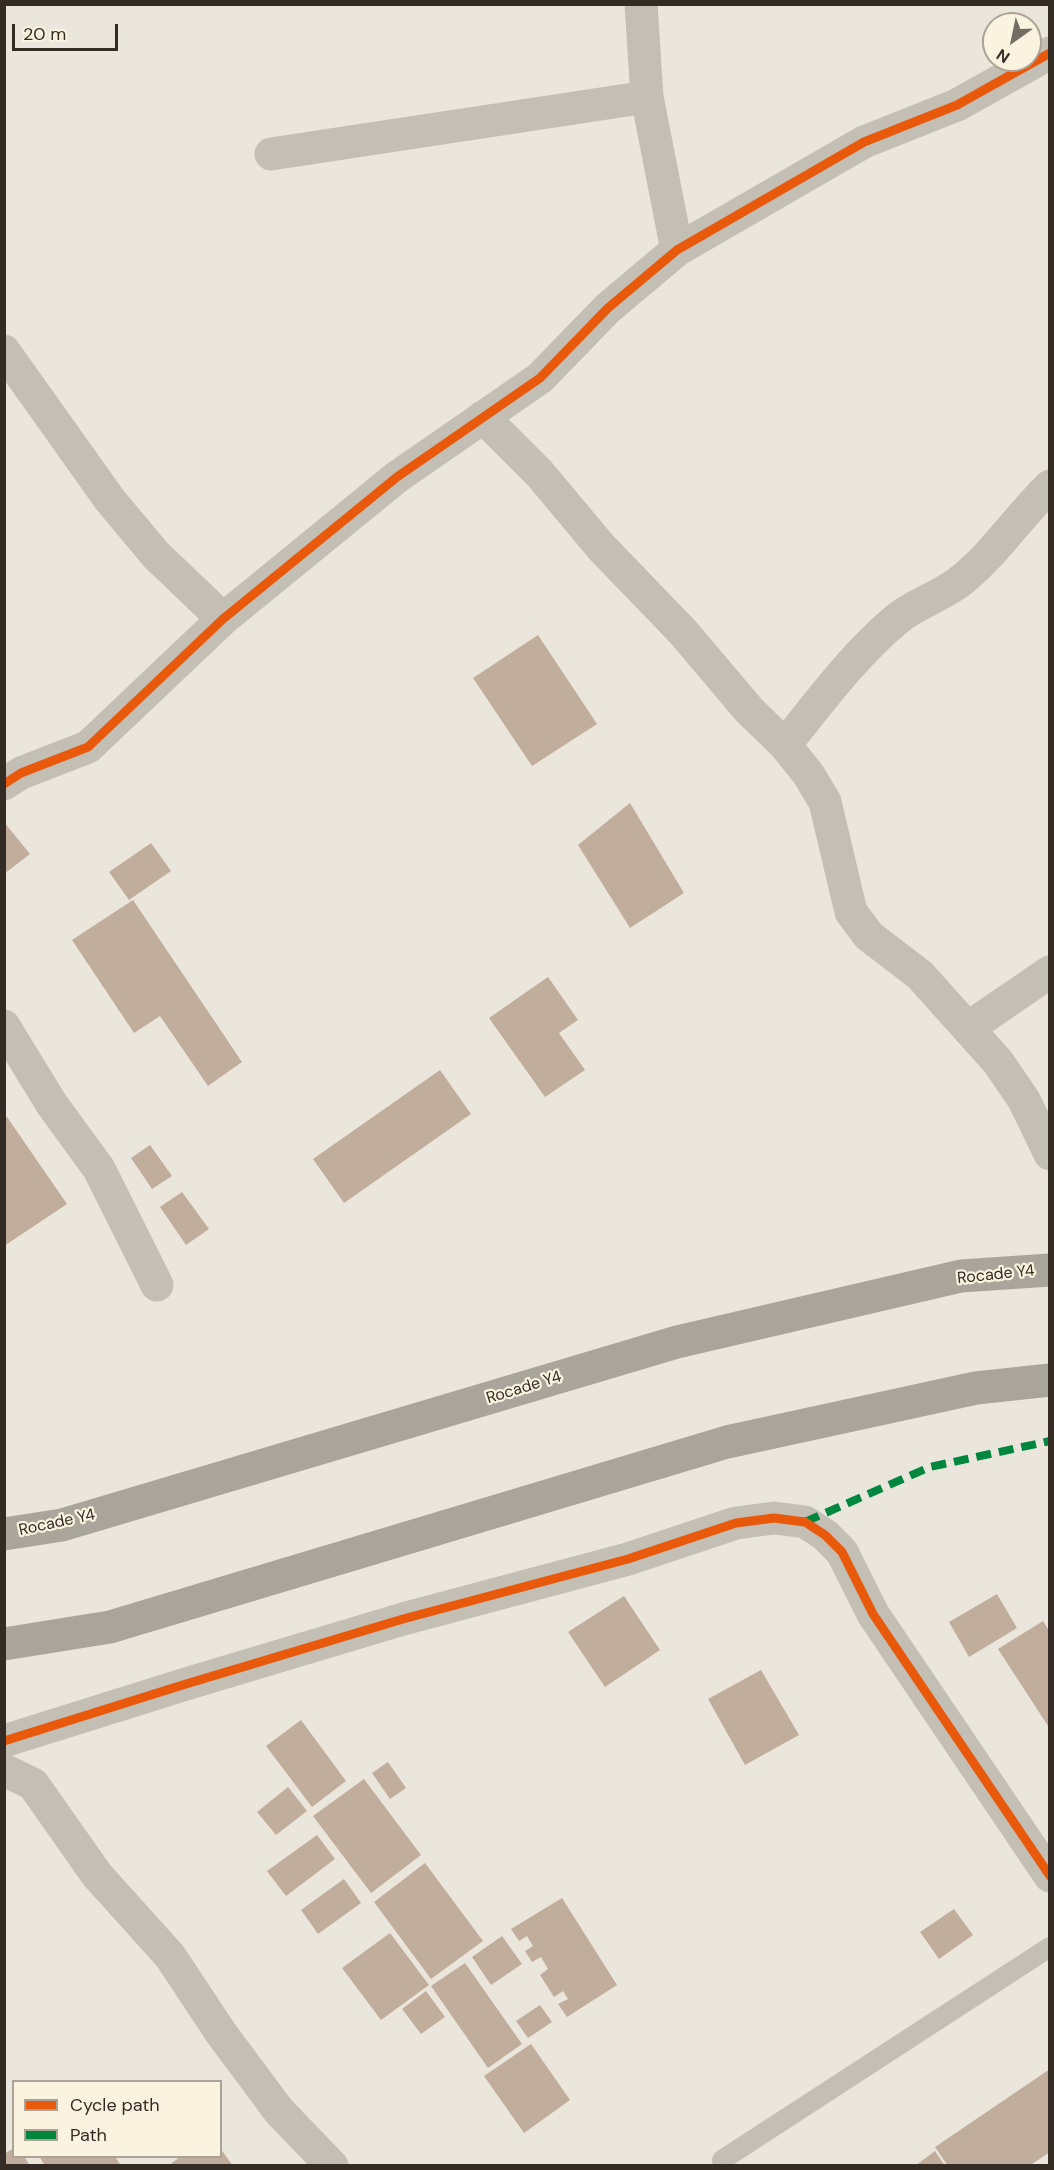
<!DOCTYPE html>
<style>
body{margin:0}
#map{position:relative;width:1054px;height:2170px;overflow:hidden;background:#ebe6db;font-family:"DM Sans",sans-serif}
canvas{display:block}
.frame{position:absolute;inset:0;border:6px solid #342c24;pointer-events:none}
.legend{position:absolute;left:12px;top:2080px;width:210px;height:78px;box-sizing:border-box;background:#faf3e0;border:2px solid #aba395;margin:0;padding:8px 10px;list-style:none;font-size:18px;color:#342c24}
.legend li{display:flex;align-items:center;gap:12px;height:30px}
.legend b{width:30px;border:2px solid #aba395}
.north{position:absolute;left:982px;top:12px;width:60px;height:60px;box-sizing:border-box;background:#faf3e0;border:2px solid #aba395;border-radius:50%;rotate:213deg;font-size:16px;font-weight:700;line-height:24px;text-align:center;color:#342c24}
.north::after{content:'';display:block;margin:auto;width:21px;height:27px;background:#746d64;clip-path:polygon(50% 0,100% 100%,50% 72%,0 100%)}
.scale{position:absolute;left:12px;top:24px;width:106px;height:27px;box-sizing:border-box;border:3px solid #342c24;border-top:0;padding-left:8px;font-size:18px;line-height:21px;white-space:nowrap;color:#342c24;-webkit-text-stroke:4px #faf3e0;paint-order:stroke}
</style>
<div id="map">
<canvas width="1054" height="2170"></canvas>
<div class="frame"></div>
<ul class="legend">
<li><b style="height:8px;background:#e8590c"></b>Cycle path</li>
<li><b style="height:8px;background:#00873e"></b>Path</li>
</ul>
<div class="north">N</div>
<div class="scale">20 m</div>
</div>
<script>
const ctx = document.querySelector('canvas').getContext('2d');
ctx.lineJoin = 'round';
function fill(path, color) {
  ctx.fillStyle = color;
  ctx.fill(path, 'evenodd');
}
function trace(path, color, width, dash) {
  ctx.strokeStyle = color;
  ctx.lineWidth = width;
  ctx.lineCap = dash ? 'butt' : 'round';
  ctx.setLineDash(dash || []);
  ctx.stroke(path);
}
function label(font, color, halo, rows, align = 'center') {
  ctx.font = font + ' "DM Sans",sans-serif';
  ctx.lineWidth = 4.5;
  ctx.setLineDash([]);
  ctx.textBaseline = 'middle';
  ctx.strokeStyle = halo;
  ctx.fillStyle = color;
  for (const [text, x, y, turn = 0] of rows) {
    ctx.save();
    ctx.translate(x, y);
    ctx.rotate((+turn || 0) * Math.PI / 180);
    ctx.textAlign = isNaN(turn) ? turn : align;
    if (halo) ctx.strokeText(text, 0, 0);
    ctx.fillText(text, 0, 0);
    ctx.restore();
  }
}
fill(new Path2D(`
 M538 635 597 724 532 766 473 678Z
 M630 803 684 893 630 928 578 845Z
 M4 822 30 854 4 874Z
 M151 843 171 871 129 900 109 872Z
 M133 900 242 1062 208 1086 160 1016 134 1033 72 940Z
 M548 977 578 1020 559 1033 585 1070 545 1097 489 1018Z
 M440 1070 471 1114 344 1203 313 1159Z
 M7 1117 67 1204 4 1246V1118Z
 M150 1145 172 1176 152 1189 131 1158Z
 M182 1192 209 1229 186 1245 160 1207Z
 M997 1594 1017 1628 969 1657 949 1622Z
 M624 1596 660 1650 605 1687 568 1632Z
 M1043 1621 1050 1632V1729L998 1649Z
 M761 1670 799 1735 745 1765 708 1699Z
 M301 1720 346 1781 312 1807 266 1746Z
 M388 1762 406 1788 390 1799 372 1773Z
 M364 1779 421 1855 371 1893 313 1816Z
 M288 1787 307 1811 276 1835 257 1812Z
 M317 1835 335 1859 286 1896 267 1871Z
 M425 1863 483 1941 431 1979 374 1902Z
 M344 1879 361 1903 318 1934 301 1910Z
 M562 1898 617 1985 567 2017 558 2004 568 1999 563 1991 554 1997 540 1975 548 1969 541 1957 532 1962 525 1951 533 1946 527 1936 519 1941 511 1929Z
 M954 1909 973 1935 939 1959 920 1932Z
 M390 1933 429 1985 381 2020 342 1968Z
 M502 1936 522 1964 491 1985 472 1957Z
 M465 1963 522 2044 488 2068 431 1986Z
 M426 1991 445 2017 421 2034 402 2009Z
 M540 2005 552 2022 528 2038 516 2021Z
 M531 2044 570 2100 524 2133 484 2076Z
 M1050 2069V2152L1029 2166H948L935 2147Z
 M14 2148V2156H24L30 2166H4V2154Z
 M220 2148 233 2166H168L181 2156H220Z
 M935 2151 945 2166H915Z
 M39 2156H115L121 2166H45Z`), '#c1ad9b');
trace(new Path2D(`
 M722 2160 1050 1947`), '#c4bfb5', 20);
trace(new Path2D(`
 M641 4 647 97 677 250
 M271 154 647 97
 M4 351 110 500 156 555 223 619
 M483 417 540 474 601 547 683 632 749 710 785 745 809 775 825 802 851 912 869 936 920 975 998 1062 1024 1100 1050 1154
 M785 745C820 701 853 656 897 619 916 603 943 596 963 579 996 552 1019 516 1050 486
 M4 784 21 773 88 747 223 619 397 477 540 378 608 308 677 250 864 142 957 105 1050 53
 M4 1026 51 1103 99 1169 157 1285
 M968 1028 1050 972
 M4 1741 186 1684 403 1619 628 1559 736 1523 774 1518 805 1522 825 1535 842 1552 873 1614 1050 1876
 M4 1770 33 1784 97 1875 170 1956 221 2033 279 2111 332 2166`), '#c4bfb5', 33);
trace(new Path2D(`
 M4 1534 62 1525 677 1342 961 1276 1050 1270
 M4 1644 110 1627 727 1442 976 1388 1050 1380`), '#aaa59b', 33);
trace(new Path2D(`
 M805 1522 930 1467 1050 1441`), '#00873e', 8, [15, 8]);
trace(new Path2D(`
 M4 784 21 773 88 747 223 619 397 477 540 378 608 308 677 250 864 142 957 105 1050 53
 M4 1741 186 1684 403 1619 628 1559 736 1523 774 1518 805 1522 825 1535 842 1552 873 1614 1050 1876`), '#e8590c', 9);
label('16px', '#342c24', '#faf3e0', [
 ["Rocade Y4",996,1275,-6],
 ["Rocade Y4",524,1388,-17],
 ["Rocade Y4",57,1523,-12]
]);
</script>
